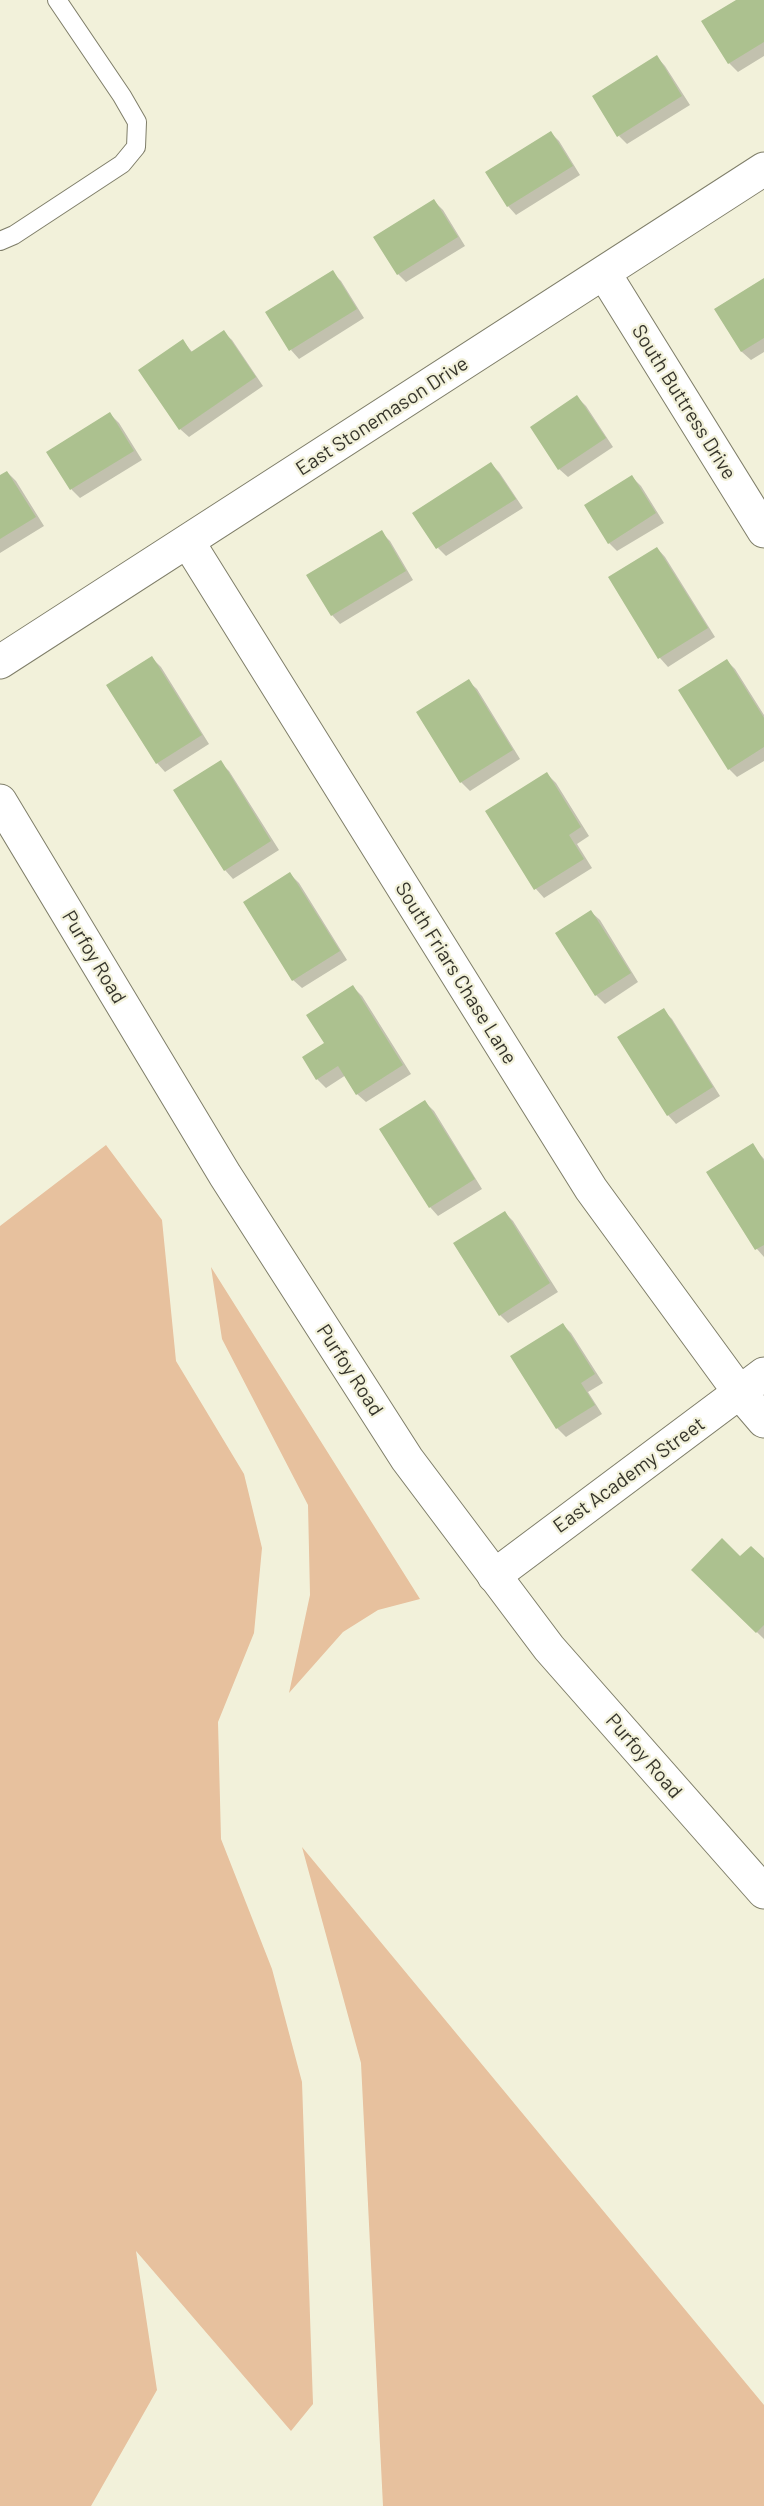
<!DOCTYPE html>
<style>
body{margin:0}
canvas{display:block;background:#f2f1da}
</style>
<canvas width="764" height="2506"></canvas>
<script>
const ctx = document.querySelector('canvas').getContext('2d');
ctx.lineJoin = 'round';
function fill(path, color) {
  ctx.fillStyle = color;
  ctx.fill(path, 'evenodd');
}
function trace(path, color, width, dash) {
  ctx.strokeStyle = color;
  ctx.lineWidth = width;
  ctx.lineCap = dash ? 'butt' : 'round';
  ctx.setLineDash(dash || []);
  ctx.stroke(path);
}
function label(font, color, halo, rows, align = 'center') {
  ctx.font = font + ' Barlow,sans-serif';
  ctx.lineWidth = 4.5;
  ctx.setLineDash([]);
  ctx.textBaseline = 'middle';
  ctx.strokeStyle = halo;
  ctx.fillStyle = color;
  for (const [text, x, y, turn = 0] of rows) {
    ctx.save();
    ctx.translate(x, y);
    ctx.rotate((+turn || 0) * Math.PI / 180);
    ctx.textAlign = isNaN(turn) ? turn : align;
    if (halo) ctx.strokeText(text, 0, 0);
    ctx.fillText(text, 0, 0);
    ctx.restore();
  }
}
fill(new Path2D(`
 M106 1145 162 1220 176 1361 244 1474 262 1548 254 1633 218 1722 221 1839 272 1969 302 2082 313 2404 291 2431 136 2251 157 2390 91 2506H0V1226Z
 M211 1267 420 1599 378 1610 343 1632 289 1693 310 1595 308 1505 222 1339Z
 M302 1847 764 2405V2506H383L361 2063Z`), '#e7c19e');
fill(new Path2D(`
 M738 0H764V56L738 72 729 63Z
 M657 57 665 66 690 105 627 144 619 136Z
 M551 133 559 141 580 175 516 215 508 206Z
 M434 201 443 210 465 246 406 282 398 274Z
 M332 272 341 281 364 318 299 359 291 350Z
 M764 280V352L751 360 742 352 716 310Z
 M223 332 232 340 263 386 189 437 180 429 183 341 193 353Z
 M577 397 586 406 613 447 568 477 559 469Z
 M110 414 119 423 142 460 80 498 72 490 49 453Z
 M490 463 499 472 523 508 446 556 438 548Z
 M7 472 16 481 44 526 0 553V477Z
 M632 477 641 486 664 523 617 551 609 543Z
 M381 532 390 541 413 580 340 624 332 615Z
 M657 548 665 557 715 637 668 667 660 658Z
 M152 658 161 667 209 744 165 772 157 763Z
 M727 661 735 669 764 715V761L737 777 729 769Z
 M468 681 477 689 520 759 470 791 461 782Z
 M220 762 229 771 279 850 233 879 225 870Z
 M547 774 556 783 589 836 577 844 592 868 544 898 536 889 487 812Z
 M290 874 299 883 347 960 302 988 293 980Z
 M591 912 600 920 638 982 605 1004 596 995Z
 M353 987 362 996 411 1074 366 1102 357 1094 346 1075 326 1088 317 1079 326 1044Z
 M663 1010 672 1019 720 1096 676 1124 668 1115Z
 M425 1102 434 1111 482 1189 438 1216 430 1207Z
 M752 1145 764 1159V1257L757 1249 708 1173Z
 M505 1213 513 1221 558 1292 508 1323 500 1315Z
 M563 1325 571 1333 603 1383 588 1392 602 1414 566 1437 557 1428 512 1356Z
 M740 1558 764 1560V1639L693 1570Z`), '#0003');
fill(new Path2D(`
 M736 0H764V42L728 64 701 21Z
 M657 55 682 96 617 137 592 96Z
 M551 131 573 166 507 207 485 172Z
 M434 199 458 237 397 275 373 237Z
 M333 270 357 309 289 351 265 312Z
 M764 278V338L741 352 714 309Z
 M224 330 256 377 179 430 138 370 183 339 191 352Z
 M577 395 606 438 558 470 530 427Z
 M110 412 134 451 70 490 46 452Z
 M491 462 516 499 436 549 412 513Z
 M7 471 36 517 0 539V475Z
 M632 475 656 513 608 544 584 505Z
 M382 530 406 571 331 616 306 575Z
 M657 547 708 628 658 659 608 577Z
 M152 656 202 735 156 764 106 685Z
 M727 659 764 718V747L728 770 678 690Z
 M469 679 513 750 460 783 416 712Z
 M221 760 271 841 224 871 173 790Z
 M547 772 581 827 569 835 584 859 534 890 485 811Z
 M290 872 340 951 292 981 243 902Z
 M591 910 631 973 595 996 555 933Z
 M353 985 403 1065 356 1095 338 1066 316 1080 302 1057 324 1043 306 1015Z
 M664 1008 713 1087 667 1116 617 1037Z
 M425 1100 475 1179 429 1208 379 1129Z
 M753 1143 764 1161V1245L755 1250 706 1172Z
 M505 1211 550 1283 499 1316 453 1243Z
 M563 1323 595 1374 581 1383 595 1405 556 1429 510 1356Z
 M722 1538 740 1556 751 1546 764 1558V1625L756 1633 691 1570Z`), '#acc18f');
const service = new Path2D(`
 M0 241 14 235 122 164 136 147 137 122 122 96 57 0`);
const minor = new Path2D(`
 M604 273 764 531
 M188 542 591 1189 740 1393 764 1421
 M0 662 764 169
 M494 1576 764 1374`);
const tertiary = new Path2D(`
 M0 801 225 1175 407 1459 549 1648 764 1892`);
trace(service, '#7f7e69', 20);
trace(minor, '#7f7e69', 35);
trace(tertiary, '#7f7e69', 35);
trace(service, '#fff', 18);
trace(minor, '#fff', 33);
trace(tertiary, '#fff', 33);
label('20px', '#35342b', '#f2f1da', [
 ["South Buttress Drive",684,402,58],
 ["East Stonemason Drive",382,416,-33],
 ["Purfoy Road",94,957,59],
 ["South Friars Chase Lane",456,973,58],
 ["Purfoy Road",350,1370,57],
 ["East Academy Street",629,1475,-36],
 ["Purfoy Road",644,1756,49]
]);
</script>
